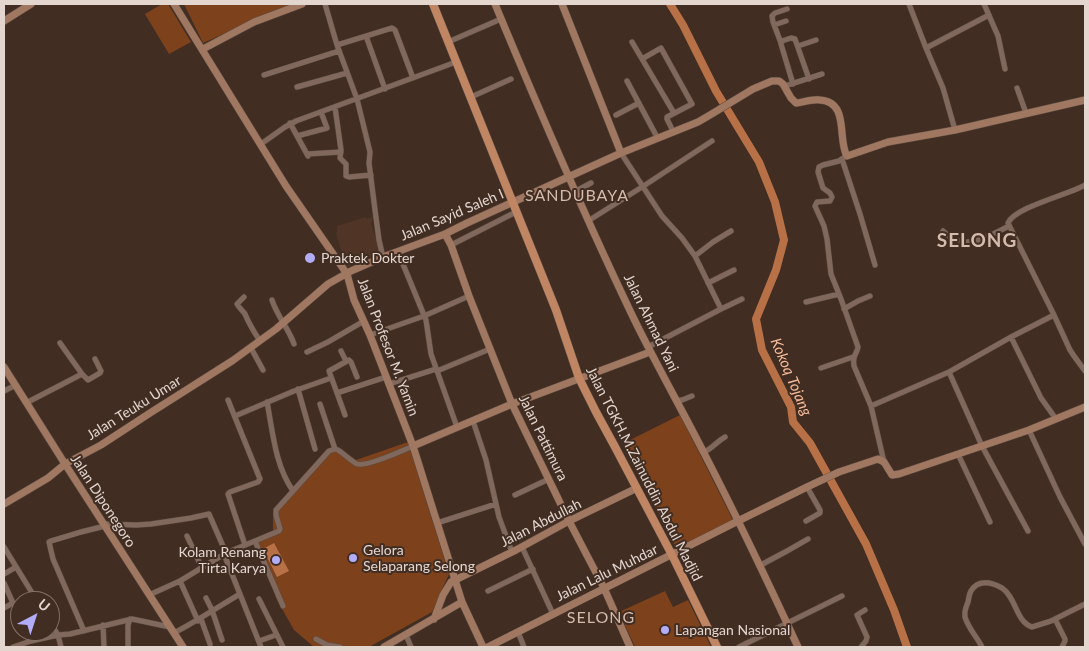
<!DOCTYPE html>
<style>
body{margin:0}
#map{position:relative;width:1089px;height:651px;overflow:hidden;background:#412d22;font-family:Lato,sans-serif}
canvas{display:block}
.frame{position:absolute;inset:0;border:5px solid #e3d6cf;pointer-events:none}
.north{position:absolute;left:10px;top:591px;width:50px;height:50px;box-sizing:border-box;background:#412d22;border:1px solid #827167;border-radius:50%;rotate:40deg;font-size:14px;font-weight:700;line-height:20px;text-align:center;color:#e3d6cf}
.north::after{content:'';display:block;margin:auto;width:18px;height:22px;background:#b3adf9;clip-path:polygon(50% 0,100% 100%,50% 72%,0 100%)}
</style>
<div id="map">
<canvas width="1089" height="651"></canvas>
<div class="frame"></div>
<div class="north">U</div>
</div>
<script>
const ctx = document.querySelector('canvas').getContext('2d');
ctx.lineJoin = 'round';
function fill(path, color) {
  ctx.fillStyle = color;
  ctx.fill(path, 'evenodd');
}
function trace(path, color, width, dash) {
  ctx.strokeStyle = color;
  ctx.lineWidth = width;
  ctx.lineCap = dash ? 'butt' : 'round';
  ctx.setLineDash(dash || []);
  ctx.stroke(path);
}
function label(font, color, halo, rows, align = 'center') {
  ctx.font = font + ' Lato,sans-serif';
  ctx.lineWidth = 4;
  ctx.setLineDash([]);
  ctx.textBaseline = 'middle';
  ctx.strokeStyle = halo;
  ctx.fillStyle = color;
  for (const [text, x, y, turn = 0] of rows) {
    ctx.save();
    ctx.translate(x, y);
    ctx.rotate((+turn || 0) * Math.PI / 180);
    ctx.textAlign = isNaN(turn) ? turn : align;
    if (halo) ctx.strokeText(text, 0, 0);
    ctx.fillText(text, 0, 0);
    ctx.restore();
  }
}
fill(new Path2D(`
 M366 217 367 219 373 217 371 224 381 253 348 267 346 266 336 233 337 231V226Z`), '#503526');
fill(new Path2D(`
 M162 4H168L191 42 169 54 145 14Z
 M184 4H292L203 43Z
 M680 415 733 520 676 548 624 443Z
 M408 442 449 574 432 612 369 647H314L294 630 276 598 258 542 273 532V511L335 446 356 460Z
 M665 591 673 607 688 600 711 647H635L619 612Z`), '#7d421c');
fill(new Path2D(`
 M274 543 289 571 277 577 263 549Z`), '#b87146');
trace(new Path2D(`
 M670 4 683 25 716 91 759 162 775 202 784 240 776 270 756 319 762 350 791 407 793 422 810 443 866 544 894 610 907 647`), '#b87146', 8);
const street = new Path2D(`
 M325 4 337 45 357 99 370 152 369 163 375 210 379 240 383 257
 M909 4 926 48 943 88 955 130
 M984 4 998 36 1005 69
 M774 25 786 21
 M366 36 385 89
 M448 42 501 19
 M632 42 674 113
 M781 43 773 22 772 16 775 13 787 9
 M337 45 392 28 395 30 413 78
 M798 46 816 40
 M926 48 989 15
 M642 59 661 48 692 104 667 117V119L673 131
 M264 75 339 51
 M627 81 657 137
 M793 84 781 44 782 41 791 38 795 39 809 79
 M785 86 822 74
 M297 87 347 73
 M1017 88 1026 113
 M471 97 511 79
 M335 107 341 150 340 158 346 164V176L349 177 371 175
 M616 115 639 103
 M290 123 308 156
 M297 136 327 128 321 112
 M261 144 285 127 296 121 456 62
 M621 153 662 216 682 238 695 256 721 309 648 347
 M307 154 341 152
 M846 156 839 161 823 165 819 167 818 172 823 188 830 193 832 197 830 201 817 202 815 206 824 226 827 239 831 274 841 299 858 347C857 355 852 354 854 366L871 406 884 462
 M842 159 860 214 875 265
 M1085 185C1068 195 1015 207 1008 223L1054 315 1070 350 1074 356 1085 371
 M574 192 591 183
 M588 221 642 187 712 141
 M943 231C964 253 987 237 1009 226
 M451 245 516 212
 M398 252 426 320 431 354 457 427
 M695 256 713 242 731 231
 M708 283 734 270
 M244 297 237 304C239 308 243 311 245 314 249 324 254 332 260 341
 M272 300C277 316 289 329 294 344
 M806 302 839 294
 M721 309 742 299
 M844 309 858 301 870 296
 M370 335 424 316 469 296
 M1011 337 1041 398 1056 419
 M60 343 82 374 88 380 100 373 101 371 95 359
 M251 348 263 370
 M341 351 346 361
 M307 352 328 342 364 321
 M821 368 853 357
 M437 371 490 349
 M949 372 982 446 1028 531
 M389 384 436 369
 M298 389 315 449
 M4 391 16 385
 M337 393 386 377
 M228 400 260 479 258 482 230 492 228 494 245 545
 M676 401 682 400 692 396
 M267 402C273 433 275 465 293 491
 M26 403 82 374
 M320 404 335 449 338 450C344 454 351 461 357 464 366 467 404 450 413 446
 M871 406 949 372 1011 337 1054 315
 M345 415 329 371 349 360 351 362 357 377
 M235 416 294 391 331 378
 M473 421 486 460 499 517 512 552
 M1029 430 1060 497 1085 544
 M704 452C713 448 716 442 725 437
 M958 454 990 522
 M515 495 549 479
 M806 521 820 513V510L807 487
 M437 523 496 504
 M104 524 137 525 151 524 191 518 209 514 226 553
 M187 536 202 568
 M255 541 283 606
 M4 547 37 601
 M522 547 553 614
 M224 554 261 647
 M759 566 787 551 808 539
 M4 574 16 567
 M180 581 198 621
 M4 583 13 603 4 608
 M488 591 533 569
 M149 595 180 581 226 553 279 531 280 529 276 515V510L329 451 335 449
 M206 598 212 610 222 640
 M259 599 283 647
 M201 619 210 644
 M1055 619 1065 639V641L1062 647
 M50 622 58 635 61 647
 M103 625 104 647
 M84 631 53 559 49 542 51 541 81 532 105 526
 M518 632 524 647
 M174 633C197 621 218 607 240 594
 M406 635 411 647
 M316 639 327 645 340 647
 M259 641 276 635
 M13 647 31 641 58 635 70 634 132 619 170 627
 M128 647V625L130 619
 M739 647 842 596
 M861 647 866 641 867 637 857 615 865 610
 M982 647C977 637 968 628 965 617 964 611 966 607 968 602 969 598 969 594 971 591 978 579 992 582 1002 588 1016 597 1016 622 1032 627L1051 621 1085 604`);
const secondary = new Path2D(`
 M174 4 286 186 347 274 354 300 370 335 389 384 413 446 462 602 483 647
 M495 4C539 110 584 215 634 319 656 364 681 408 704 453 737 517 768 582 798 647
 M562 4 621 153
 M4 21 31 4
 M203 49 254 22 302 4
 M445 234 451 245 469 296 512 404 569 521 604 588 630 647
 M4 367 65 464 183 647
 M413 446 512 404 650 352
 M4 504 48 478 65 464 101 445 150 413 232 361 276 329 328 284 351 271 383 257 445 234 467 223 621 153 698 122 710 115 753 89 772 81H779L783 84 791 98 796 103C804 102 812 99 820 100 850 102 837 140 847 156L888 142 955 130 1085 100
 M434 619 443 595 451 582 516 550 569 521 637 488
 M384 647 462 602
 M488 647 738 521 807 487 839 472 878 459 884 462 892 475 899 474 1029 430 1085 407`);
const primary = new Path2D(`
 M433 4 556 310 579 378 596 412 614 445 672 555 717 647`);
trace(street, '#5c4b41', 6);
trace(secondary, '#5c4b41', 8);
trace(primary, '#5c4b41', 9);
trace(street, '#80695c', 5);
trace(secondary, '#a07760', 7);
trace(primary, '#c08664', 8);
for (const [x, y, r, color] of [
 [310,258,6,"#b3adf9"],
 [353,558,5,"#b3adf9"],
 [276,560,5,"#b3adf9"],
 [665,630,5,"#b3adf9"]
]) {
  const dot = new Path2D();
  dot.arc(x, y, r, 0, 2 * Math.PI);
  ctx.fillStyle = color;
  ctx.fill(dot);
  trace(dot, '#412d22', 2);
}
label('14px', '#e3d6cf', '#412d22', [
 ["Jalan Sayid Saleh I",452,215,-23],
 ["Jalan Ahmad Yani",651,323,64],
 ["Jalan Profesor M. Yamin",388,347,69],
 ["Jalan Teuku Umar",134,408,-32],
 ["Jalan Pattimura",543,438,64],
 ["Jalan TGKH.M.Zainuddin Abdul Madjid",644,474,63],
 ["Jalan Diponegoro",103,501,57],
 ["Jalan Abdullah",541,523,-27],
 ["Jalan Lalu Muhdar",607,573,-26]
]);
label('14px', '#e3d6cf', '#412d22', [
 ["Praktek Dokter",321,258],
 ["Gelora",363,550],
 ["Selaparang Selong",363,566],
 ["Kolam Renang",266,552,"right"],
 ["Tirta Karya",266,568,"right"],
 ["Lapangan Nasional",675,630]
], 'left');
label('italic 15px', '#f7bc9a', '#412d22', [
 ["Kokoq Tojang",791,377,67]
]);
ctx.letterSpacing = '1px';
label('16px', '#d4bbac', '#412d22', [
 ["SANDUBAYA",577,196],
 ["SELONG",601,618]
]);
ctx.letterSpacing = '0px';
ctx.letterSpacing = '1px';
label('bold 19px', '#d4bbac', '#412d22', [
 ["SELONG",977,241]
]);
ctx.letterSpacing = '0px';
</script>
